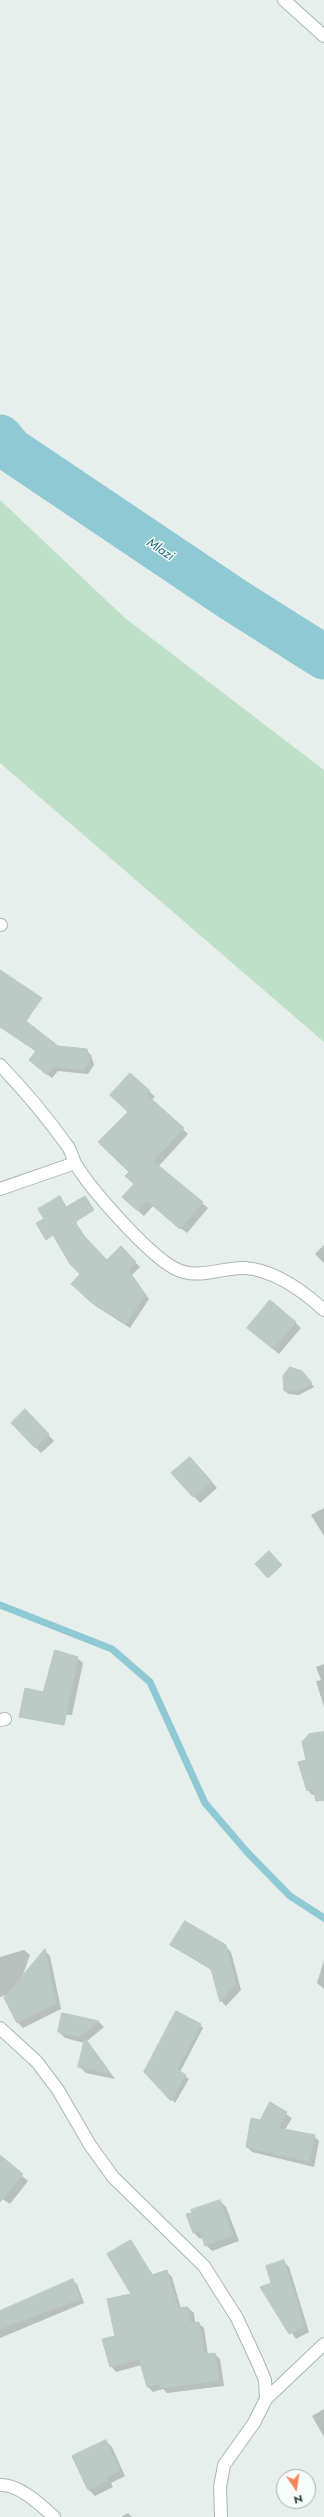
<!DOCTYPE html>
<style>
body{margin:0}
#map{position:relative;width:324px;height:2517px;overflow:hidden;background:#e6efeb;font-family:Jost,sans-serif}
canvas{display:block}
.north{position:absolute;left:276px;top:2469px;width:40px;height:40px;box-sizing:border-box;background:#f7fbf9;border:1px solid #a3b1ad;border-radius:50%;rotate:167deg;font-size:11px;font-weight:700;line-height:16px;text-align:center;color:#24423a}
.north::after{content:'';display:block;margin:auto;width:14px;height:18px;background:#f4845f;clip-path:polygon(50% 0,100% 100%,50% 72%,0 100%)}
</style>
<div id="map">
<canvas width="324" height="2517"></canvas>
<div class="north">N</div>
</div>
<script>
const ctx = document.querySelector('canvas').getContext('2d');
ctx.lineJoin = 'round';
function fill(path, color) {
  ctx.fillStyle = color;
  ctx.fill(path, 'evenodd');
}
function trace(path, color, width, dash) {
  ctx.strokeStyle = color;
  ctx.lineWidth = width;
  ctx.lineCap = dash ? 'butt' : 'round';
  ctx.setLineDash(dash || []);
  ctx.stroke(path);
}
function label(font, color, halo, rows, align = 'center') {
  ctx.font = font + ' Jost,sans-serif';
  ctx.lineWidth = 3;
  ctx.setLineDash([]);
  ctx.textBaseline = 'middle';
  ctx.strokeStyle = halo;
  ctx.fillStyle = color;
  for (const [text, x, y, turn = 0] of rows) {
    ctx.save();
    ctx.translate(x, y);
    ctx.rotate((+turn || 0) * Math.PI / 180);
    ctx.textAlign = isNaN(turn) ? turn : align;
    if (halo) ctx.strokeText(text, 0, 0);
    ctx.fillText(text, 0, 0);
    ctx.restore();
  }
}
fill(new Path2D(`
 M0 500 125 618 324 770V1042L0 763Z`), '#bfe0c8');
fill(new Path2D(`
 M2 1027 58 1047 86 1050 91 1055 94 1065 88 1074 58 1071 52 1078 35 1065 37 1052Z
 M149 1091 155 1097 151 1100 188 1134 158 1167 208 1208 187 1233 153 1206 144 1216 129 1203 135 1184 130 1172 129 1112 117 1100Z
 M60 1197 77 1223 56 1233Z
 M324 1245V1263L315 1254Z
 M121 1248 140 1267 132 1275 149 1299 130 1328 97 1307 77 1288Z
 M296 1323 301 1328 279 1354 248 1328Z
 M305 1376 314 1387 299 1395 288 1394 285 1390Z
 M25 1410 54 1441 41 1453 12 1423Z
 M196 1464 217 1488 200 1503 173 1473Z
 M324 1508V1536L311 1515Z
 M77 1658 83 1663 72 1715 44 1713Z
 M324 1664V1707L316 1681 321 1680 316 1667Z
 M324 1736V1802L320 1793 312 1795 308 1790V1760Z
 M172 1945 225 1946 231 1952 241 1990 226 2006 221 2001 213 1971Z
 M24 1950 30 1955 21 1980 45 1951 50 1956 61 2009 23 2028 17 2022 9 1994 0 1997V1957Z
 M324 1960V1989L317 1983Z
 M63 2014 99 2022 104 2027 87 2041 115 2079 86 2073 80 2067 85 2043 65 2038 59 2032Z
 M200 2025 203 2028 180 2072 189 2079 175 2103 145 2072Z
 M271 2104 292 2118 285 2130 314 2136 319 2141 314 2167 252 2152 247 2147Z
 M0 2157 28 2181 10 2204 1 2198 0 2200Z
 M220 2201 226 2207 239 2241 212 2251 206 2245 203 2237 200 2239 194 2233 188 2215Z
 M130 2241 153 2275 167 2272 172 2277 181 2309 188 2308 194 2313 195 2323H198L204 2328 208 2355 215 2354 220 2359 224 2386 167 2393 163 2389 153 2392 148 2387 142 2365 116 2372 111 2366 117 2337 132 2294Z
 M284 2262 289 2267 309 2332 296 2339 262 2287 272 2283Z
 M72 2280 77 2284 84 2303 0 2338V2313Z
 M324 2409V2437L312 2416Z
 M106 2441 112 2447 125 2476 111 2483 113 2487 95 2496 89 2490 73 2457Z
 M128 2513 132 2517H121Z`), '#0003');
trace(new Path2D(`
 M0 1605 112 1649 150 1682 205 1803 247 1852 290 1896 324 1918`), '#8ec9d4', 7);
trace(new Path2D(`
 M0 437 11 450 234 600 324 657`), '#8ec9d4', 45);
const building = new Path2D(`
 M0 970 42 998 26 1021 58 1046 87 1049 90 1060 84 1070 53 1067 47 1075 29 1060 36 1051 0 1027Z
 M130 1073 150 1091 146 1094 184 1128 153 1161 203 1202 180 1229 147 1201 138 1211 122 1197 134 1184 125 1176 129 1172 98 1142 128 1112 110 1095Z
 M60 1196 66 1207 85 1196 94 1210 75 1222 85 1237 107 1260 121 1246 136 1262 128 1270 145 1294 126 1324 92 1303 71 1284 80 1274 70 1264 53 1235 46 1240 36 1223 44 1219 38 1209Z
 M270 1300 296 1322 273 1349 247 1328Z
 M290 1367 302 1371 312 1383 299 1391H284L283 1376Z
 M25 1409 49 1434 35 1448 11 1423Z
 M190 1457 212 1482 193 1497 171 1473Z
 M269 1551 282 1565 268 1578 255 1564Z
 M55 1650 78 1657 64 1725 19 1717 25 1688 43 1692Z
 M324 1732V1800L316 1801 313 1789 307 1791 298 1762 306 1760 302 1742 309 1734Z
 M185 1921 226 1945 236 1984 220 2002 211 1969 170 1945Z
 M45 1949 56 2003 17 2023 4 1998Z
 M176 2011 201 2024 177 2069 186 2075 171 2101 144 2072Z
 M62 2013 99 2021 79 2037 58 2032Z
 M85 2038 111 2074 78 2067Z
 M270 2102 287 2112 278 2128 315 2135 309 2162 246 2147 251 2118 260 2120Z
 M0 2155 23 2174 0 2202Z
 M220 2200 233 2235 205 2246 200 2231 193 2233 186 2214 192 2213 191 2210Z
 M131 2240 152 2275 167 2270 178 2308 188 2307 191 2323 199 2322 204 2354 215 2353 219 2381 161 2388 160 2384 147 2387 139 2359 110 2367 102 2339 115 2336 107 2299 131 2294 107 2254Z
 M284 2260 304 2326 289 2334 260 2287 271 2283 266 2266Z
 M73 2279 80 2299 0 2329V2311Z
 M106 2440 120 2470 106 2477 108 2481 88 2490 72 2456Z`);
fill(building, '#bbcac4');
trace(building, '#b8c9c2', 1);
const lane = new Path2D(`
 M0 1720 5 1719`);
const street = new Path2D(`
 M284 0 324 36
 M0 925H1
 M0 1065C24 1090 46 1116 66 1144 71 1149 72 1157 75 1163 90 1189 148 1254 174 1268 197 1281 221 1267 245 1268 275 1270 303 1291 324 1310
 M0 1189 75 1163
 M0 2028 37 2062 58 2090 90 2145 113 2177 204 2266 237 2318 257 2361 265 2380 266 2399 254 2423 224 2465 220 2487 221 2517
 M266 2399 324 2344
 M0 2485C19 2484 41 2505 54 2517`);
trace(lane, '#a8b8b2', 14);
trace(street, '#a8b8b2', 14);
trace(lane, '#fff', 12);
trace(street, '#fff', 12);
label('italic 13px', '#1c6f80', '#f7fbf9', [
 ["Mlazi",160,550,34]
]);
</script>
